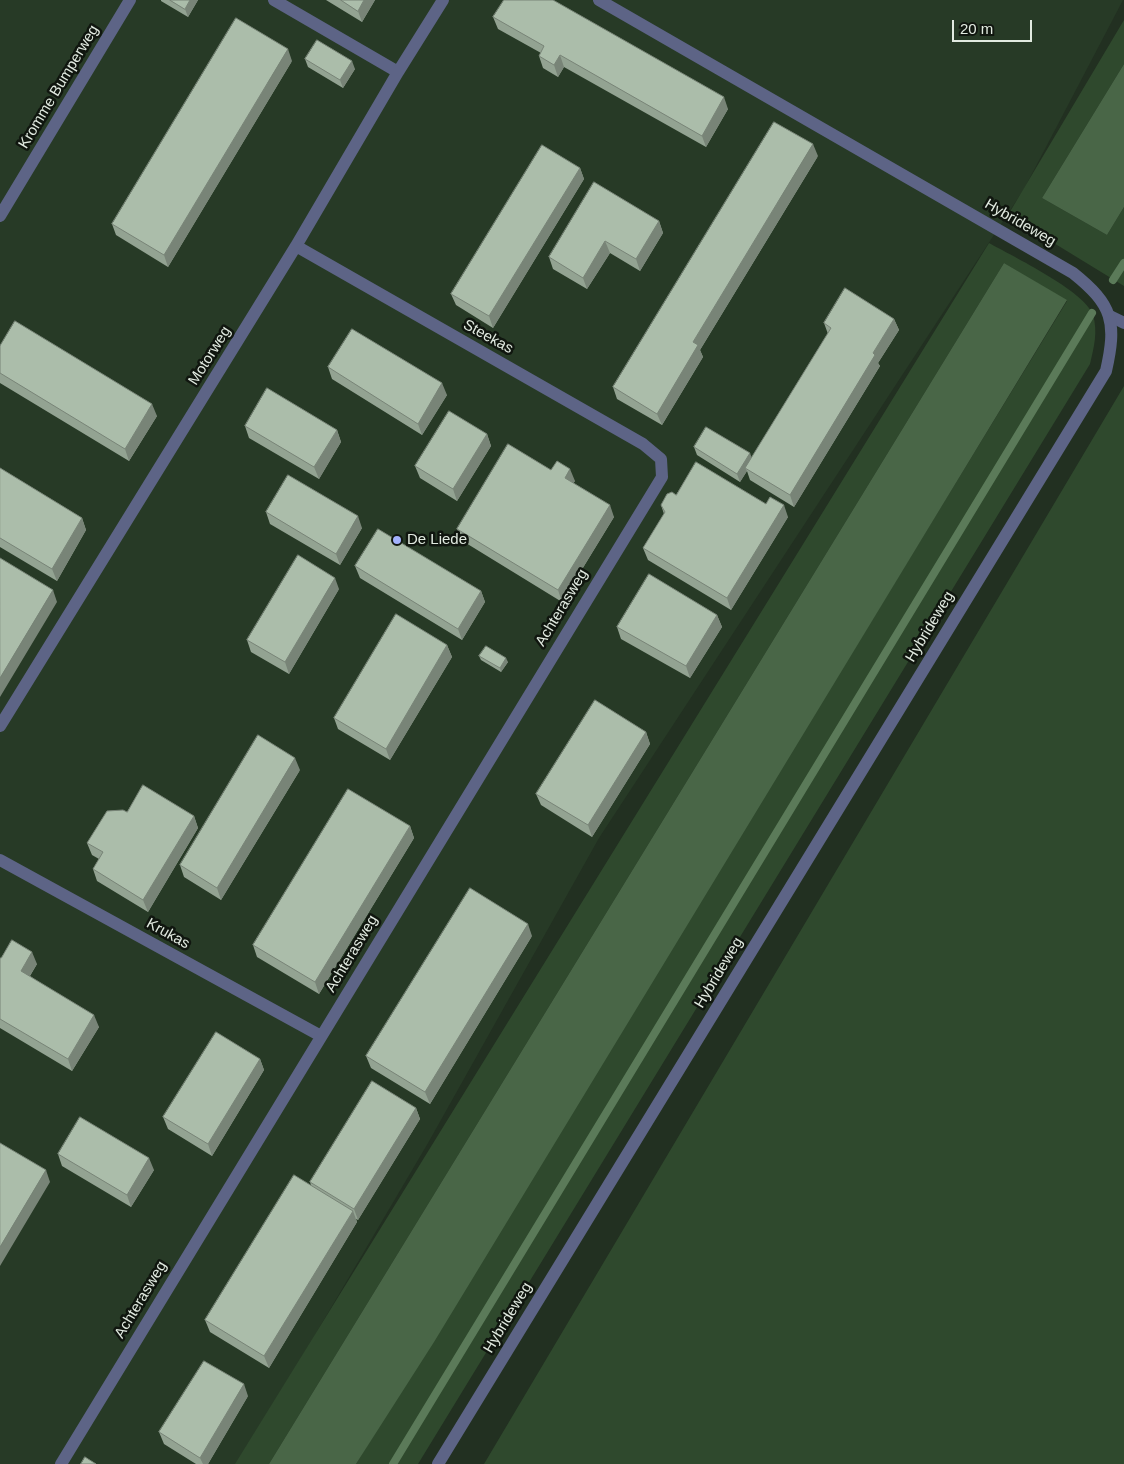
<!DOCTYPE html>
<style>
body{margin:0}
#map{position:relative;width:1124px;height:1464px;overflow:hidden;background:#223021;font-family:Arial,sans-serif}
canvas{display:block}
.scale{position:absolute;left:952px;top:20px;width:80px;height:22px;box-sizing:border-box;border:2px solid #e1eae0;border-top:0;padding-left:6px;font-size:15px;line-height:18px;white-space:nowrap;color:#e1eae0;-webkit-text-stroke:4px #10160f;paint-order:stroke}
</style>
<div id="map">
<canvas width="1124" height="1464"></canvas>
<div class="scale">20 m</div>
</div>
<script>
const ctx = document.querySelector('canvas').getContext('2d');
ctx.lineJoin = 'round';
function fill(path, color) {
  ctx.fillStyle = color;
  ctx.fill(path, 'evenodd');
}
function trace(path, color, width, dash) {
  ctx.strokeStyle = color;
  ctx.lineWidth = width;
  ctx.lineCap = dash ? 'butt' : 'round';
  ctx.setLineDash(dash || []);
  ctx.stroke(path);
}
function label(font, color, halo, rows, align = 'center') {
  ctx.font = font + ' Arial,sans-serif';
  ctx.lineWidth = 5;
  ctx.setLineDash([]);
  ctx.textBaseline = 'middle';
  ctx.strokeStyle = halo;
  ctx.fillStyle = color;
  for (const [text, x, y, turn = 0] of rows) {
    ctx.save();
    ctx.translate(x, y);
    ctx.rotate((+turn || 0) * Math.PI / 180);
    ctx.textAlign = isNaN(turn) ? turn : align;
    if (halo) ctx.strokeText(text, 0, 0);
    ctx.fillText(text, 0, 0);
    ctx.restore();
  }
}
fill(new Path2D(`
 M0 0H1123L1024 189 599 838 428 1143 239 1464H0Z`), '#273a26');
fill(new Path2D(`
 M1124 20V64L1042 198 1107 235 1124 207V286L1008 215Z
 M989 243C1012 256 1085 291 1093 315 1098 332 1094 347 1090 364L418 1464H356L1067 301 1004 263 269 1464H235Z
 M1124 386V1464H484Z`), '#2f492d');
fill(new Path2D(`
 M1124 64V207L1107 235 1042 198Z
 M1004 263 1067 300 434 1342 356 1464H269Z`), '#496647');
trace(new Path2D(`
 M1113 280 1124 263
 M393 1464 1092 313`), '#5b7a59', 8);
trace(new Path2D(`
 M1110 316 1124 323`), '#5d6486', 12);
trace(new Path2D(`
 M274 0 398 72
 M0 216 130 0
 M0 726 296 246 398 72 443 0
 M0 860 321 1036
 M61 1464 662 477 661 459 643 444 296 246
 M438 1464 1106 371C1117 322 1113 305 1073 273L599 0`), '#5d6486', 12);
fill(new Path2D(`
 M161 0H198L188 17 161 1Z
 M326 0H375L362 22Z
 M493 17 728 109 706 147 564 67 558 77 543 68 539 56 541 53 498 29Z
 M305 59 355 69 343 88 308 67Z
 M292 61 168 267 116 235 112 224Z
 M818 156 700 350 703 357 662 425 617 399 613 387Z
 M580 168 584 179 493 328 456 305 451 294Z
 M659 221 663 233 640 271 610 253 587 289 553 269 549 257Z
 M894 319 899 330 878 363 880 366 794 507 750 480 747 471 740 482 697 455 694 447 752 458 828 334 824 323Z
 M0 346 157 416 129 461 0 383Z
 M328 367 447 395 422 435 332 379Z
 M245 426 337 430 341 442 319 479 249 438Z
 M487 434 491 446 457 501 420 478 415 466Z
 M0 468 82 518 86 530 57 581 0 547Z
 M551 470 575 481 573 483 614 517 562 602 461 540 457 529Z
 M676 495 788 517 731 610 648 560 643 548 664 514 661 505Z
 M266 512 362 528 340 565 270 524Z
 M355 566 481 591 485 602 462 640 360 578Z
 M339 589 289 674 251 652 247 640Z
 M717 615 722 627 690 678 621 639 617 627Z
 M447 645 452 657 390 760 338 729 334 718Z
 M479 656 508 662 501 672 481 660Z
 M646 732 650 744 592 837 541 805 536 794Z
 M300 770 221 900 184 877 180 865Z
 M127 812 194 816 198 828 148 912 97 881 93 869 99 859 92 855 87 843Z
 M410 826 414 838 319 994 257 957 253 945Z
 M532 936 430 1104 371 1068 366 1056Z
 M0 958 37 964 30 976 99 1027 72 1071 0 1028Z
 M260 1059 264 1070 212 1156 168 1129 163 1117Z
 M416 1108 420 1119 358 1220 356 1219 357 1222 269 1368 210 1332 205 1320 311 1185 310 1182Z
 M58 1154 154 1170 131 1207 62 1166Z
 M248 1396 208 1464H196L164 1444 159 1432Z`), '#93a392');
fill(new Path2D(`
 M190 0H198L188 17 185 9Z
 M364 0H375L362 22 358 11Z
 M288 49 292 61 168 267 164 255Z
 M560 55 564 67 558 77 554 65Z
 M352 61 355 69 343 88 340 80Z
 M724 97 728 109 706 147 702 136Z
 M813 144 818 156 700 350 703 357 662 425 657 414 693 342Z
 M580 168 584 179 493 328 489 316Z
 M659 221 663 233 640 271 636 259Z
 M605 241 610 253 587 289 583 278Z
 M894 319 899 330 878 363 880 366 794 507 790 495 873 353Z
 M442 383 447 395 422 435 418 424Z
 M152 404 157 416 129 461 125 449Z
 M337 430 341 442 319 479 314 467Z
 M487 434 491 446 457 501 453 489Z
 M750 453 753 461 745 468 747 471 740 482 737 474Z
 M570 469 575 481 569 490 565 478Z
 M610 505 614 517 562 602 558 590Z
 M784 505 788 517 731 610 727 598Z
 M358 516 362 528 340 565 336 554Z
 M82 518 86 530 57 581 52 569Z
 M335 578 339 589 289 674 285 662Z
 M53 590 57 602 0 697V678Z
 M481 591 485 602 462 640 458 629Z
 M717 615 722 627 690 678 686 666Z
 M447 645 452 657 390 760 386 749Z
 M506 658 508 662 501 672 500 668Z
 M646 732 650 744 592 837 588 825Z
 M295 758 300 770 221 900 217 888Z
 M194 816 198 828 148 912 143 900Z
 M410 826 414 838 319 994 315 982Z
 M528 924 532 936 430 1104 425 1092Z
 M32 952 37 964 26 982 21 971Z
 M94 1015 99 1027 72 1071 68 1059Z
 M260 1059 264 1070 212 1156 208 1144Z
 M416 1108 420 1119 358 1220 354 1209Z
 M149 1158 154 1170 131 1207 127 1195Z
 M46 1170 50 1182 0 1266V1247Z
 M353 1211 357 1222 269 1368 264 1356Z
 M244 1384 248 1396 208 1464H203L200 1458Z`), '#788477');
const building = new Path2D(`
 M170 0H190L185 9Z
 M341 0H364L358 11Z
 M504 0H553L724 97 702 136 560 55 554 65 539 56 544 46 493 17Z
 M236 18 288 49 164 255 112 224Z
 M317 40 352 61 340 80 305 59Z
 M774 122 813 144 693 342 698 345 657 414 613 387Z
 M542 145 580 168 489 316 451 294Z
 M594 182 659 221 636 259 605 241 583 278 549 257Z
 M845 288 894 319 873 353 875 355 790 495 745 468 831 328 824 323Z
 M15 321 152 404 125 449 0 373V346Z
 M352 329 442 383 418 424 328 367Z
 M267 388 337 430 314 467 245 426Z
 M449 411 487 434 453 489 415 466Z
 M706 427 750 453 737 474 694 447Z
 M508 444 551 470 557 461 570 469 565 478 610 505 558 590 457 529Z
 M696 462 766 504 770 497 784 505 727 598 643 548 665 512 661 505 667 494 672 492 676 495Z
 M0 468 82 518 52 569 0 538Z
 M288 475 358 516 336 554 266 512Z
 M378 529 481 591 458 629 355 566Z
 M298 555 335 578 285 662 247 640Z
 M0 558 53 590 0 678Z
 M649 574 717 615 686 666 617 627Z
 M396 614 447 645 386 749 334 718Z
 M486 646 506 658 500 668 479 656Z
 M595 700 646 732 588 825 536 794Z
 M258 735 295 758 217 888 180 865Z
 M143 785 194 816 143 900 93 869 103 852 87 843 107 811 123 810 127 812Z
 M348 789 410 826 315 982 253 945Z
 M470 888 528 924 425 1092 366 1056Z
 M12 940 32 952 21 971 94 1015 68 1059 0 1019V958H1Z
 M216 1032 260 1059 208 1144 163 1117Z
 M372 1081 416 1108 354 1209 310 1182Z
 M80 1117 149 1158 127 1195 58 1154Z
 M0 1143 46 1170 0 1247Z
 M294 1175 353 1211 264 1356 205 1320Z
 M204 1361 244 1384 200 1458 159 1432Z
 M85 1457 96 1464H81Z`);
fill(building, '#abbdaa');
trace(building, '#788477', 1);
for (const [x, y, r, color] of [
 [397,540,5,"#a3b2fd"]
]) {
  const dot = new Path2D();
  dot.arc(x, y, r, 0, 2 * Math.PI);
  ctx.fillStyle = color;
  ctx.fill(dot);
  trace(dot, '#10160f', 2);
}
label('15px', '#e1eae0', '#10160f', [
 ["Kromme Bumperweg",59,87,-59],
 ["Hybrideweg",1020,223,30],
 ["Steekas",488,337,29],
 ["Motorweg",210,356,-58],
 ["Achterasweg",562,608,-59],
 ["Hybrideweg",930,627,-59],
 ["Krukas",168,934,29],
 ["Achterasweg",352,954,-59],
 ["Hybrideweg",719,973,-59],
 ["Achterasweg",141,1300,-59],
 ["Hybrideweg",508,1318,-59]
]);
label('15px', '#e1eae0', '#10160f', [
 ["De Liede",407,540]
], 'left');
</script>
